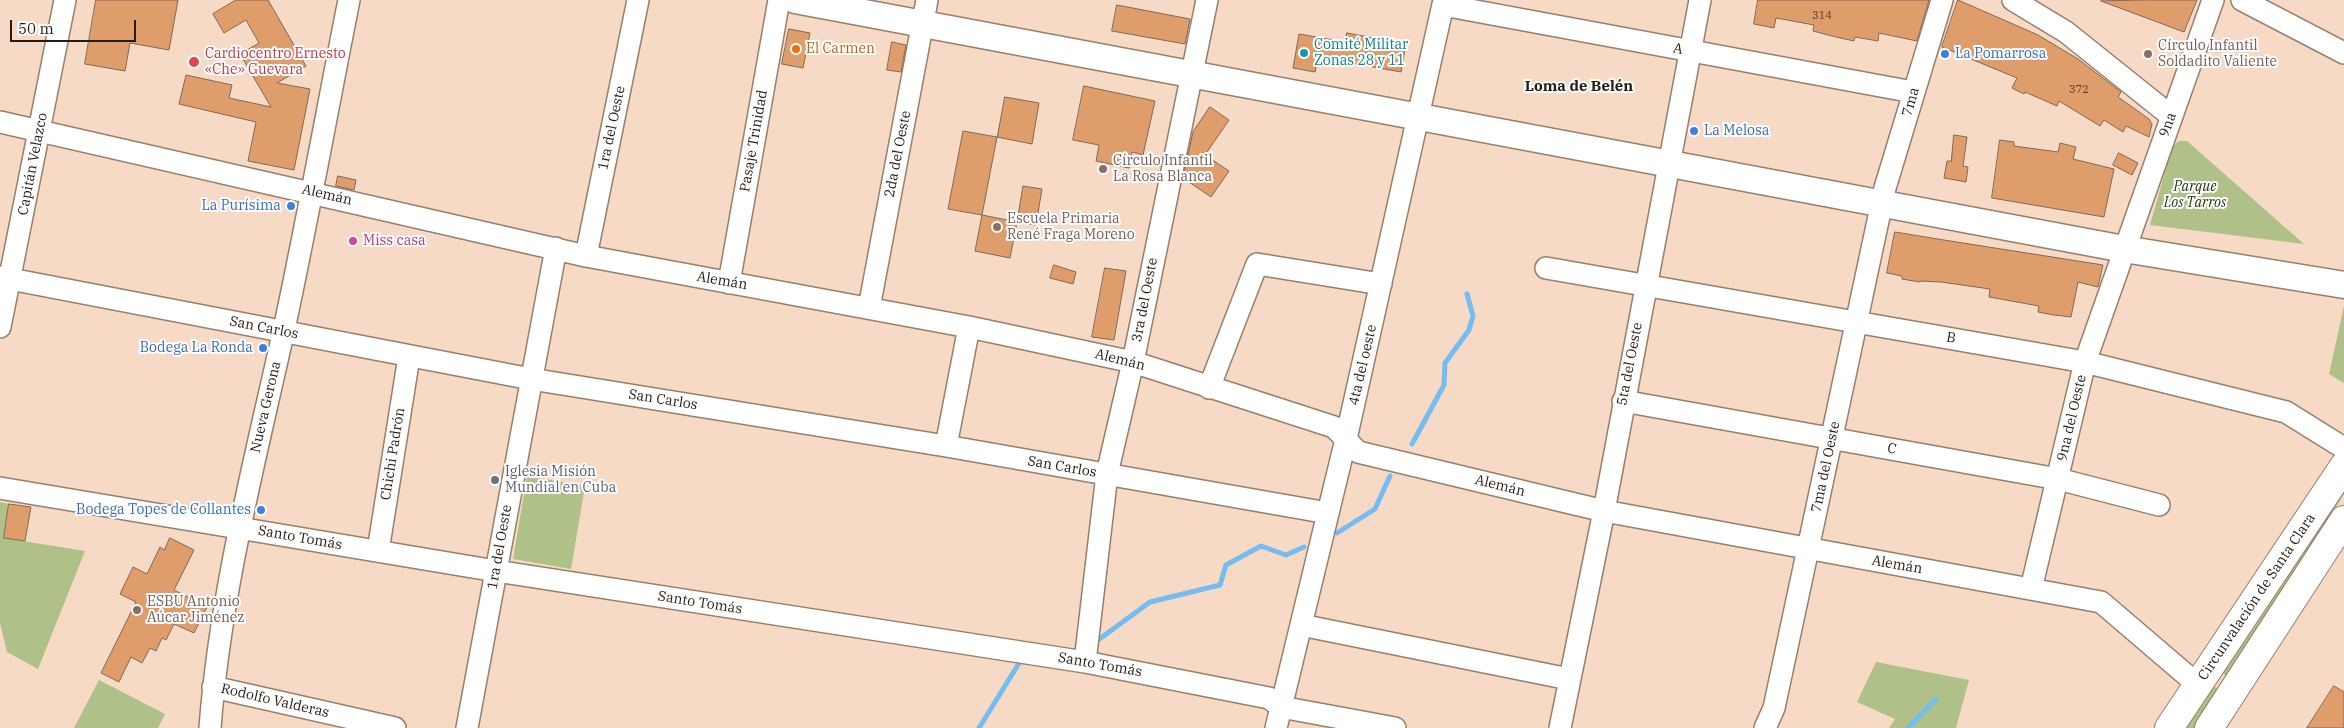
<!DOCTYPE html>
<meta charset="utf-8">
<style>
body{margin:0}
#map{position:relative;width:2344px;height:728px;overflow:hidden;background:#f7dac5;font-family:"IBM Plex Serif",serif}
canvas{display:block}
.scale{position:absolute;left:10px;top:20px;width:126px;height:22px;box-sizing:border-box;border:2px solid #251b13;border-top:0;padding-left:6px;font-size:15px;line-height:18px;white-space:nowrap;color:#251b13;-webkit-text-stroke:4px #fff;paint-order:stroke}
</style>
<div id="map">
<canvas width="2344" height="728"></canvas>
<div class="scale">50 m</div>
</div>
<script>
const ctx = document.querySelector('canvas').getContext('2d');
ctx.lineJoin = 'round';
function fill(path, color) {
  ctx.fillStyle = color;
  ctx.fill(path, 'evenodd');
}
function trace(path, color, width, dash) {
  ctx.strokeStyle = color;
  ctx.lineWidth = width;
  ctx.lineCap = dash ? 'butt' : 'round';
  ctx.setLineDash(dash || []);
  ctx.stroke(path);
}
function label(font, color, halo, rows, align = 'center') {
  ctx.font = font + ' "IBM Plex Serif",serif';
  ctx.lineWidth = 4;
  ctx.setLineDash([]);
  ctx.textBaseline = 'middle';
  ctx.strokeStyle = halo;
  ctx.fillStyle = color;
  for (const [text, x, y, turn = 0] of rows) {
    ctx.save();
    ctx.translate(x, y);
    ctx.rotate((+turn || 0) * Math.PI / 180);
    ctx.textAlign = isNaN(turn) ? turn : align;
    if (halo) ctx.strokeText(text, 0, 0);
    ctx.fillText(text, 0, 0);
    ctx.restore();
  }
}
fill(new Path2D(`
 M2179 141H2187L2304 244 2150 225 2172 147Z
 M2344 306V383L2329 374Z
 M527 476 585 486 571 569 513 559Z
 M2344 490V494L2290 585 2229 679 2222 672 2248 636Z
 M0 502 9 504 4 538 85 551 38 669 7 652 0 623Z
 M1876 662 1969 680 1956 728H1889L1895 719 1857 702Z
 M99 680 165 714 158 728H74Z
 M2212 685 2219 690 2194 728H2183Z`), '#afc088');
trace(new Path2D(`
 M1412 444 1444 385 1445 363 1469 330 1473 316 1467 294
 M1337 533 1375 509 1390 476
 M1094 643 1150 602 1220 585 1226 565 1261 546 1286 555 1304 547
 M979 728 1021 660H1025
 M1908 728 1936 699`), '#74bdf0', 5);
const building = new Path2D(`
 M96 0H178L169 50 130 43 125 71 85 64Z
 M236 0H268L306 66 277 83 310 89 294 170 248 161 256 122 179 104 186 75 232 85 229 98 271 107 240 54 259 43 246 20 224 33 213 14Z
 M1758 0H1929L1917 41 1879 33 1878 41 1855 37 1854 41 1836 37 1813 31 1814 25 1776 18 1774 28 1754 24Z
 M1958 0 2038 35 2078 59 2121 92 2118 97 2149 119 2152 124 2149 137 2126 126 2123 132 2104 120 2100 126 2059 101 2057 106 2025 92 2024 94 2012 88 2017 78 1942 47Z
 M2145 0H2197L2184 32 2101 1Z
 M1117 5 1190 19 1185 44 1112 31Z
 M789 29 810 33 803 68 782 64Z
 M1347 33 1406 44 1401 72 1318 57 1315 72 1293 68 1299 34 1345 42Z
 M892 42 906 45 901 72 887 70Z
 M1084 86 1155 101 1143 155 1132 152 1129 168 1096 161 1099 145 1073 140Z
 M1005 97 1039 103 1032 144 997 137 982 215 1017 222 1023 186 1042 189 1036 225 1017 222 1010 258 975 251 982 215 948 209 963 131 997 137Z
 M1210 107 1229 120 1205 155 1229 171 1211 197 1183 178 1193 132Z
 M1954 135 1967 137 1963 166 1968 167 1966 182 1944 178 1947 161H1951Z
 M2000 140 2014 142V146L2058 152 2060 143 2076 147 2073 159 2114 169 2104 217 1992 198Z
 M2119 153 2138 163 2132 175 2113 165Z
 M338 176 356 180 354 190 336 186Z
 M1895 232 1944 240 2103 265 2098 287 2078 282 2071 317 2054 315 2038 312 2039 306 1989 297 1990 289 1941 282 1920 281V282L1902 279V276L1887 273Z
 M1054 265 1076 272 1073 284 1050 278Z
 M1105 268 1126 271 1114 340 1092 337Z
 M9 504 31 507 25 541 4 538Z
 M170 538 194 550 174 590 207 607 194 633 174 624 166 640 162 638 156 651 150 648 142 663 131 657 119 682 101 673 136 602 120 594 133 567 147 574 160 547 164 550Z
 M2334 686 2344 692V728H2307Z`);
fill(building, '#de9d6a');
trace(building, '#816856', 1);
const minor = new Path2D(`
 M2013 0 2066 32 2171 116
 M2242 0 2344 53
 M1443 5 1913 92
 M0 122 586 256 969 327 1133 362 1334 427 1358 452 1604 511 2101 602 2198 685
 M586 256 638 0
 M1546 268 2085 362 2286 412 2344 448
 M0 277 531 379 946 446 1328 513
 M729 283 779 0
 M869 308 927 0
 M0 327 65 0
 M1209 388 1257 264 1381 284
 M1623 401 2058 479 2159 505
 M946 446 969 327
 M0 488 496 571 1085 662 1269 698 1281 707 1395 728
 M378 551 409 357
 M2031 589 2085 362 2213 0
 M1301 625 1569 679
 M1085 662 1107 474 1133 362 1207 0
 M213 687 395 728
 M210 728C220 595 254 464 283 334 307 223 327 111 349 0
 M467 728 556 248
 M1276 728 1346 439 1444 0
 M1560 728 1604 511 1700 0
 M1765 728 1774 708 1885 188 1942 0`);
const major = new Path2D(`
 M795 0 2124 249 2344 285`);
const highway = new Path2D(`
 M2169 728 2344 466
 M2209 728 2344 520`);
trace(minor, '#987f6c', 24);
trace(major, '#987f6c', 29);
trace(highway, '#987f6c', 30);
trace(minor, '#fff', 21);
trace(major, '#fff', 26);
trace(highway, '#fff', 28);
for (const [x, y, r, color] of [
 [796,49,5,"#e8710a"],
 [1304,53,5,"#0f9aa8"],
 [1945,54,5,"#3f7fe0"],
 [2148,54,5,"#8d6e63"],
 [194,62,6,"#e0444e"],
 [1694,131,5,"#3f7fe0"],
 [1103,169,5,"#8d6e63"],
 [291,206,5,"#3f7fe0"],
 [997,227,5,"#8d6e63"],
 [353,241,5,"#d1479c"],
 [263,348,5,"#3f7fe0"],
 [495,480,5,"#6b7280"],
 [261,510,5,"#3f7fe0"],
 [137,610,5,"#8d6e63"]
]) {
  const dot = new Path2D();
  dot.arc(x, y, r, 0, 2 * Math.PI);
  ctx.fillStyle = color;
  ctx.fill(dot);
  trace(dot, '#fff', 2);
}
label('11px', '#533c29', null, [
 ["314",1822,16],
 ["372",2079,90]
]);
label('14px', '#0d838f', '#fff', [
 ["Comité Militar",1314,45],
 ["Zonas 28 y 11",1314,61]
], 'left');
label('14px', '#785e54', '#fff', [
 ["Círculo Infantil",2158,46],
 ["Soldadito Valiente",2158,62],
 ["Círculo Infantil",1113,161],
 ["La Rosa Blanca",1113,177],
 ["Escuela Primaria",1007,219],
 ["René Fraga Moreno",1007,235],
 ["ESBU Antonio",147,602],
 ["Aúcar Jiménez",147,618]
], 'left');
label('14px', '#c56008', '#fff', [
 ["El Carmen",806,49]
], 'left');
label('14px', '#251b13', '#fff', [
 ["A",1678,49,10],
 ["7ma",1911,102,-74],
 ["9na",2168,125,-70],
 ["1ra del Oeste",612,128,-78],
 ["Pasaje Trinidad",754,141,-80],
 ["2da del Oeste",898,154,-79],
 ["Capitán Velazco",33,164,-79],
 ["Alemán",327,195,13],
 ["Alemán",722,281,10],
 ["3ra del Oeste",1145,300,-79],
 ["San Carlos",264,328,11],
 ["B",1951,338,10],
 ["Alemán",1120,360,14],
 ["5ta del Oeste",1630,364,-79],
 ["4ta del oeste",1363,365,-77],
 ["San Carlos",663,400,9],
 ["Nueva Gerona",266,407,-77],
 ["9na del Oeste",2072,418,-77],
 ["C",1892,449,10],
 ["Chichi Padrón",393,454,-81],
 ["San Carlos",1062,467,10],
 ["7ma del Oeste",1826,467,-78],
 ["Alemán",1500,486,14],
 ["Santo Tomás",300,538,10],
 ["1ra del Oeste",500,547,-80],
 ["Alemán",1897,565,10],
 ["Circunvalación de Santa Clara",2257,597,-56],
 ["Santo Tomás",700,603,9],
 ["Santo Tomás",1100,665,10],
 ["Rodolfo Valderas",275,701,13]
]);
label('14px', '#be3a42', '#fff', [
 ["Cardiocentro Ernesto",205,54],
 ["«Che» Guevara",205,70]
], 'left');
label('14px', '#366cbe', '#fff', [
 ["La Pomarrosa",1955,54,"left"],
 ["La Melosa",1704,131,"left"],
 ["La Purísima",281,206],
 ["Bodega La Ronda",253,348],
 ["Bodega Topes de Collantes",251,510]
], 'right');
label('italic 14px', '#2a3312', '#fff', [
 ["Parque",2195,187],
 ["Los Tarros",2195,203]
]);
label('14px', '#b23c85', '#fff', [
 ["Miss casa",363,241]
], 'left');
label('14px', '#5b616d', '#fff', [
 ["Iglesia Misión",505,472],
 ["Mundial en Cuba",505,488]
], 'left');
label('bold 15px', '#251b13', '#fff', [
 ["Loma de Belén",1579,87]
]);
</script>
